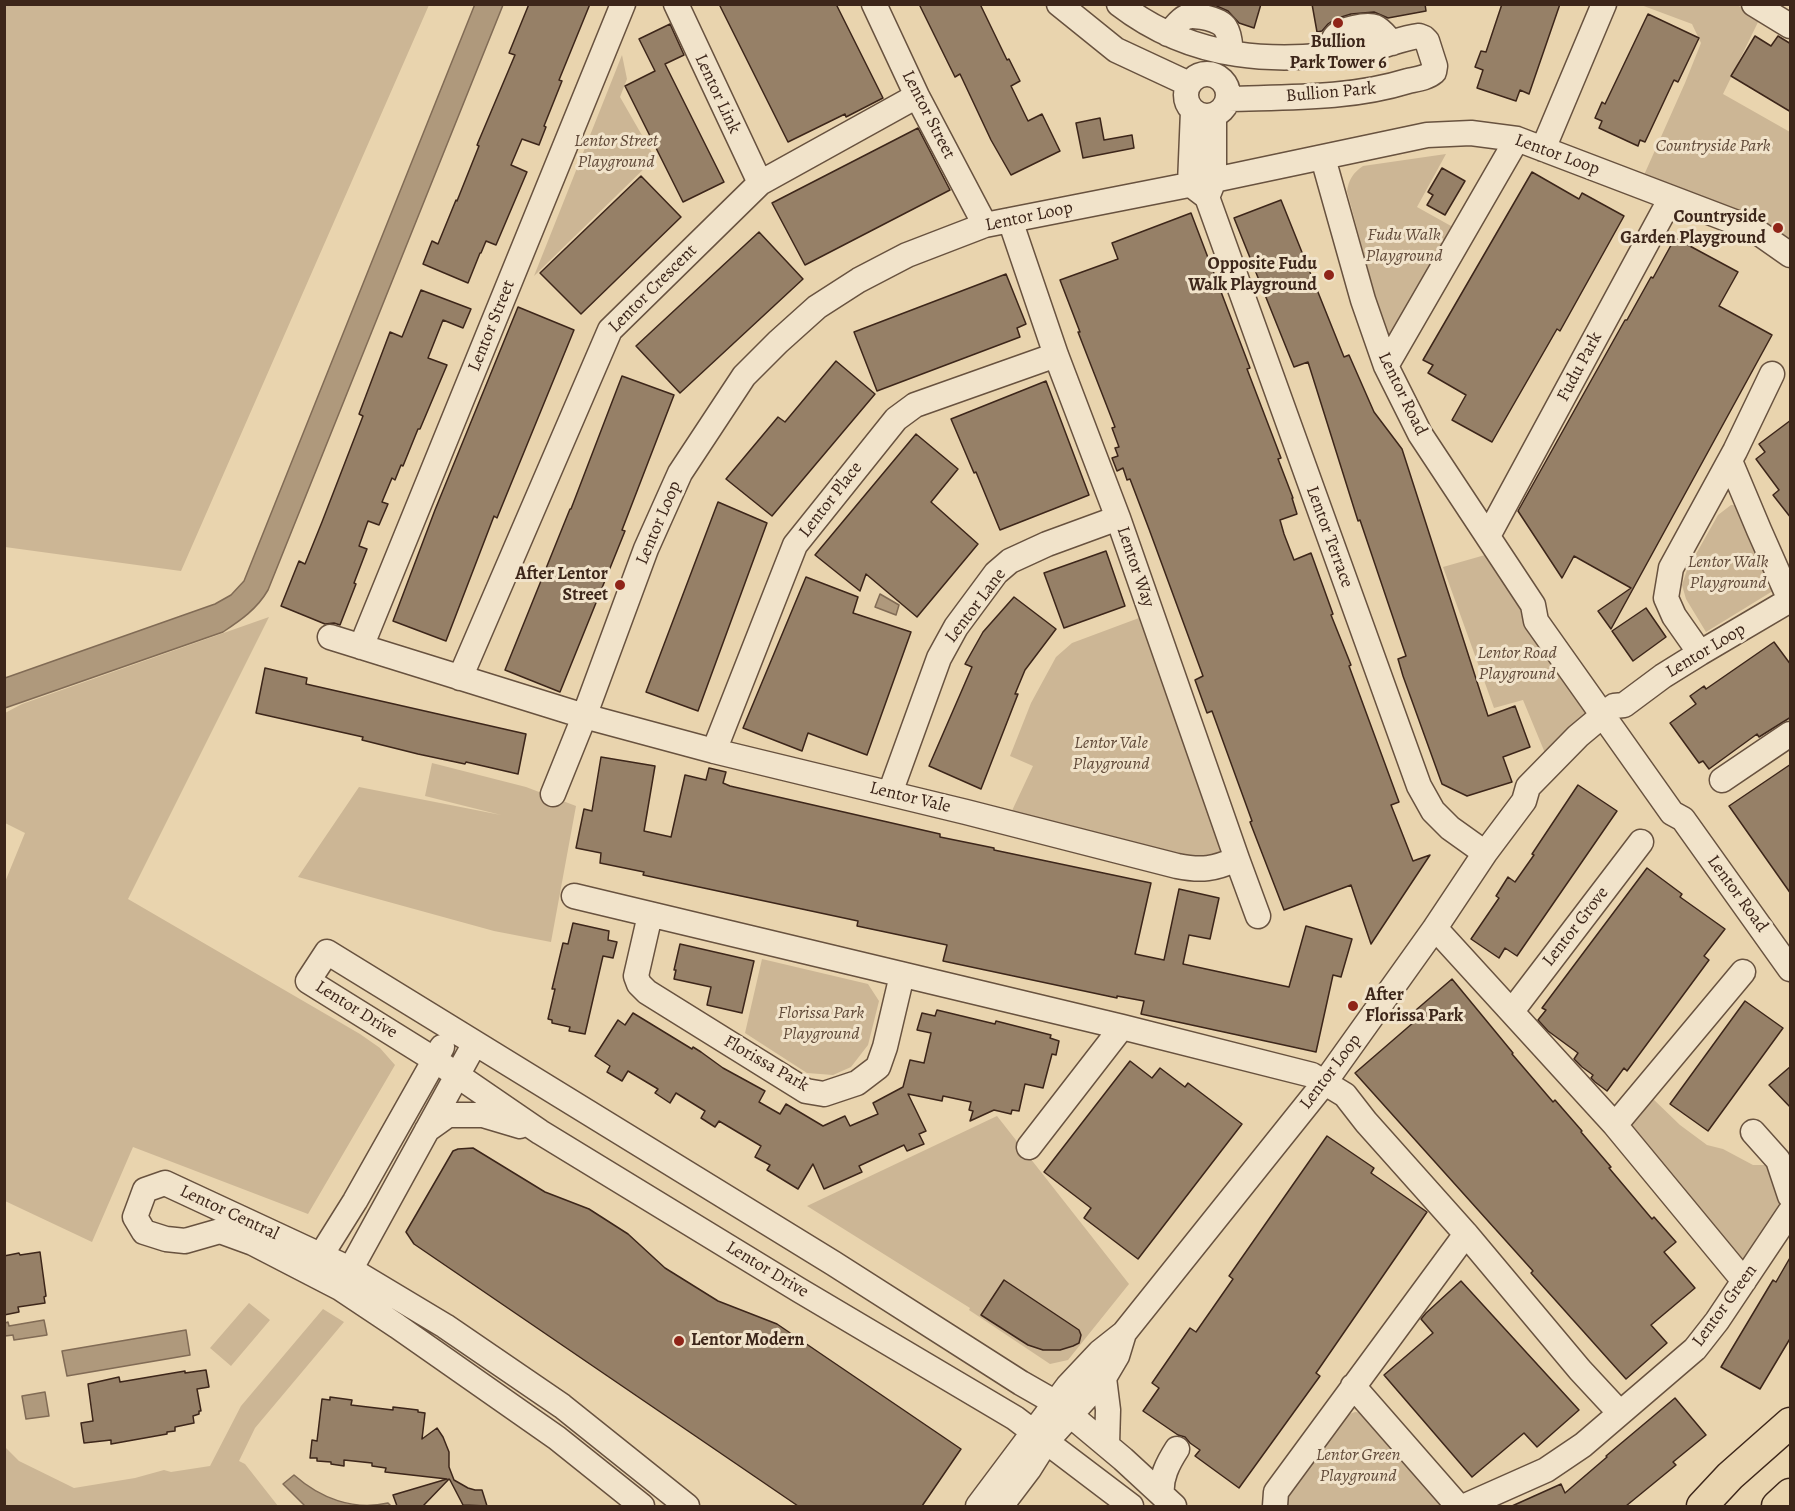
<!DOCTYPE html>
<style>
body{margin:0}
#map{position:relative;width:1795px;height:1511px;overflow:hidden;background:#e9d4ae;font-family:Alegreya,serif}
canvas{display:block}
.frame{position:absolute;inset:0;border:6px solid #3d261a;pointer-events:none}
</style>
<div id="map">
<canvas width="1795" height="1511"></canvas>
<div class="frame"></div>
</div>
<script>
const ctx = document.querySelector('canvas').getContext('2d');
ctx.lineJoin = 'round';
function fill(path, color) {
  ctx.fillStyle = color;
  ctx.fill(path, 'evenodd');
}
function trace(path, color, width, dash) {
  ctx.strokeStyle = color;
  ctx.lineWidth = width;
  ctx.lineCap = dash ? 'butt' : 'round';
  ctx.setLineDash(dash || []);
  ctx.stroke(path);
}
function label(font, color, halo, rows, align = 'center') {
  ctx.font = font + ' Alegreya,serif';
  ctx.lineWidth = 6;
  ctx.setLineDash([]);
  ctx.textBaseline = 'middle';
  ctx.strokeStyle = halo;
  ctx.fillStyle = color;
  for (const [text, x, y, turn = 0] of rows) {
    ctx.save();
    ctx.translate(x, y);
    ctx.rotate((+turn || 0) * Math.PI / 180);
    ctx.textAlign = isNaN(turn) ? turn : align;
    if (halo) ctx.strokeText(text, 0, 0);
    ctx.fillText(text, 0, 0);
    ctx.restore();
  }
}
fill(new Path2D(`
 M5 4 429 5 181 571 5 547Z
 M1641 5H1737L1760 18 1723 94 1790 132V240L1754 216 1644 175 1685 83 1701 43 1692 24Z
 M622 55 627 79 620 97 655 158 534 276Z
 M1446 154 1417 207 1460 231 1390 335 1384 329 1347 191C1349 179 1353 173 1363 166Z
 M1731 505H1739L1776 589 1706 632 1686 599 1682 585 1687 570 1718 515Z
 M1485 555 1595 712 1545 753 1523 700 1494 708 1443 567Z
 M1147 615 1223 849 1219 857 1209 860 1010 815 1033 766 1010 756 1031 703 1056 657 1072 643Z
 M269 617 128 899 360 1034 380 1048 395 1065 308 1214 133 1147 92 1242 5 1201V882L25 833 5 823V713L22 704Z
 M432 763 526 787 576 806 551 942 494 931 298 877 359 787 501 815 425 796Z
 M762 959 868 984 879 1001 868 1045 851 1067 833 1075 807 1073 745 1033Z
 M1650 1096 1680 1125 1707 1145 1723 1149 1753 1165H1772L1783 1200 1781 1213 1744 1264 1624 1123Z
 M997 1116 1129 1284 1068 1360 1050 1364 969 1310 970 1308 807 1206Z
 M249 1303 270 1320 231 1366 210 1348Z
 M323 1309 344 1322 255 1428 239 1461 245 1464 278 1506H5V1447L19 1461 74 1488 135 1478 164 1470 171 1472 210 1466 241 1406Z
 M1355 1412 1365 1413 1442 1500 1440 1506H1285L1286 1492 1344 1416Z`), '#ccb695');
const water = new Path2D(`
 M475 4 503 5 268 590C257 609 241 620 223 632L5 708V678L215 604 231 595 244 581Z
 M880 594 899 605 896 615 875 607Z
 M44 1320 47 1335 14 1340 13 1335 5 1336V1323L8 1322 9 1326Z
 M186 1330 190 1355 67 1376 62 1351Z
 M45 1392 49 1416 26 1419 22 1396Z
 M294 1475C320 1498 353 1511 388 1503L391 1506H305L283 1484Z`);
fill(water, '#af997c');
trace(water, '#816b55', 1.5);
const building = new Path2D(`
 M529 4H590L559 80 562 81 544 126 546 127 539 145 522 139 511 165 527 172 496 245 486 241 481 253H480L468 283 423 264 432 241 438 244 456 200 457 201 479 146 477 145 515 55 509 53Z
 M719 4H836L883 98 846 117 845 114 788 142Z
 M919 4H980L1007 60 1009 59 1020 81 1011 86 1028 121 1042 114 1060 151 1011 175 991 140 960 74 955 77Z
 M1212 4H1261L1254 28 1239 23 1228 11Z
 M1312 4H1425L1426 11 1388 18 1374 12 1351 14 1335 19 1328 24 1322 31 1317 32Z
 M1502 4H1560L1529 94 1520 90 1516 101 1477 88 1483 70 1475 67 1481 51 1486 52Z
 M1648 14 1699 38 1678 82 1674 80 1645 142 1640 140 1638 146 1599 128 1602 121 1595 118 1602 102 1605 104Z
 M670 24 684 55 665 64 724 182 683 202 625 86 655 71 639 39Z
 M1755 36 1771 46 1778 36 1791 44V112L1731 76Z
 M1100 118 1104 140 1132 135 1134 148 1083 158 1076 123Z
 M918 128 950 190 805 265 772 203Z
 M1442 168 1465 181 1445 215 1427 205 1433 195 1428 192Z
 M1532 172 1579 199 1582 193 1624 216 1560 331 1557 329 1492 442 1452 420 1466 395 1428 373 1433 365 1423 360Z
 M641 176 681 217 581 314 540 273Z
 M1281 200 1344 357 1349 355 1374 412 1402 449 1488 716 1515 706 1530 747 1503 757 1512 782 1467 796 1442 784 1403 676 1398 659 1406 656 1360 520 1358 521 1308 362 1294 367 1234 218Z
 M1191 213 1250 368 1247 369 1281 458 1278 459 1293 498H1292L1297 514 1280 520 1284 534 1294 560 1311 553 1333 614 1331 615 1351 665 1349 666 1399 802 1391 805 1413 861 1430 855 1371 944 1351 885 1284 910 1250 822 1252 821 1212 711 1207 713 1195 680 1203 676 1149 529 1130 479 1127 480 1123 468 1117 471 1112 458 1118 456 1115 448 1119 447 1112 428 1115 427 1078 332H1080L1060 280 1118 259 1112 243Z
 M759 232 803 279 680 393 636 346Z
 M1675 238 1738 272 1719 306 1772 335 1611 629 1598 611 1631 588 1574 556 1562 578 1518 511 1625 320H1627L1651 277 1653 278Z
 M1006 274 1026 324 1017 328 1020 337 877 391 854 332Z
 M421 290 471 309 463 328 443 320 428 358 447 365 420 429H418L403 466 401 465 395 480 392 478 382 502 388 504 379 525 368 521 359 546 367 549 354 583 356 584 340 625 334 623 325 624 281 606 299 561 305 564 322 522 363 416 359 414 390 332 402 337Z
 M518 307 574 330 497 518 494 516 446 641 393 621 435 510Z
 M836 361 875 394 772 516 726 479 778 417 785 422Z
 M622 376 674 395 622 530 625 531 560 692 505 670 570 509H571Z
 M1046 381 1089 495 1000 530 976 472 974 473 951 419Z
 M1791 420V518L1773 495 1779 490 1756 459 1765 452 1759 444Z
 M916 434 958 469 931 502 978 544 917 617 866 574 860 591 815 555Z
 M718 502 767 523 698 711 646 692Z
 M1106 551 1125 606 1064 628 1044 573Z
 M806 577 858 597 853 613 911 632 867 755 808 733 802 751 743 728Z
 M1014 597 1056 629 1025 670 1015 694H1018L981 789 929 766 972 667 965 664 983 632Z
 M1646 608 1666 637 1633 661 1612 631Z
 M1774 642 1791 665V717L1759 737 1757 734 1709 769 1703 761 1699 763 1670 723 1696 704 1690 696 1704 686 1706 689Z
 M265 668 307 678 306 684 526 734 518 774 466 762 465 764 418 754 362 740 363 737 256 713Z
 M601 757 655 766 644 831 671 837 685 775 706 780 709 768 726 772 723 783 730 786 940 834V837L994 848V850L1151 883 1135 954 1164 960 1179 889 1219 898 1210 939 1189 935 1183 964 1289 987 1306 926 1352 939 1341 977 1333 975 1316 1052 1141 1014 1144 1001 1117 996V998L943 961 947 945 857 926 858 921 643 875 644 872 600 863 601 853 576 848 584 809 592 811Z
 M1791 764V894L1729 806Z
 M1578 785 1617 811 1517 956 1505 948 1499 958 1471 939 1499 898 1496 896 1508 877 1515 882 1534 855 1532 854Z
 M1647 868 1682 894 1680 897 1725 929 1704 956 1709 960 1627 1071 1624 1068 1607 1091 1595 1082 1591 1078 1593 1075 1582 1067 1574 1059 1578 1053 1548 1031 1538 1020 1546 1010 1542 1008Z
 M573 923 609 931 608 940 617 942 613 958 603 956 585 1034 569 1031 570 1027 552 1023V1020L548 1019 555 989H552L563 943 568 944Z
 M680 944 754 961 742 1013 707 1005 711 987 674 979 676 970H674Z
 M1452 979 1513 1053 1512 1054 1553 1102 1555 1100 1582 1131 1581 1132 1611 1167 1609 1168 1652 1219 1654 1217 1676 1242 1664 1252 1695 1288 1651 1325 1667 1343 1626 1379 1531 1273 1533 1271 1355 1073 1414 1022 1409 1016Z
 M1745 1001 1783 1028 1708 1131 1670 1104Z
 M937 1010 995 1024 996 1021 1051 1035 1050 1038 1059 1041 1056 1055 1052 1054 1043 1088 1025 1084 1019 1111 1012 1110 1011 1114 994 1110 970 1121 973 1111 969 1110 971 1102 943 1096 942 1101 908 1094 926 1131 919 1134 924 1144 907 1151 904 1145 859 1166 862 1172 824 1189 813 1164 798 1189 767 1170 770 1165 755 1157 761 1146 719 1121 715 1127 701 1118 705 1111 676 1093 670 1103 655 1093 658 1089 628 1071 622 1081 607 1072 610 1066 595 1056 618 1020 625 1025 633 1013 692 1049 693 1047 701 1052 723 1068 765 1091 759 1102 780 1114 786 1104 823 1126 845 1116 850 1126 878 1114 873 1103 903 1087 910 1060 924 1063 931 1033 917 1030 922 1013 935 1016Z
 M1130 1061 1152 1078 1160 1068 1185 1087 1188 1083 1242 1124 1138 1259 1084 1218 1091 1208 1044 1172Z
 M1791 1066V1108L1769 1085Z
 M1327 1136 1374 1168 1371 1173 1427 1212 1316 1373 1320 1376 1239 1488 1195 1456 1200 1450 1190 1443 1185 1437 1178 1435 1143 1411 1159 1388 1152 1383 1190 1328 1196 1332 1233 1279 1229 1276Z
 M473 1148 545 1192 589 1209 628 1234 665 1268 718 1301 777 1324 961 1449 922 1506H798L414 1244 406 1232 453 1151 458 1149Z
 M40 1252 46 1296 44 1297 45 1303 18 1307 19 1312 4 1315V1256L19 1253 20 1255Z
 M1791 1256V1337L1760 1389 1721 1367 1773 1280 1776 1282Z
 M1004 1280 1079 1330 1081 1335 1079 1343 1073 1346 1060 1350H1043L1028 1345 981 1315Z
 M1461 1281 1579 1410 1537 1447 1524 1433 1472 1477 1384 1375 1433 1333 1421 1319 1426 1313Z
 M206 1370 209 1387 197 1389 201 1411H199V1414L193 1416 194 1423 175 1427V1431L167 1432V1434L111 1444V1440L84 1443 81 1423 93 1421 88 1384 119 1377 120 1382 185 1371V1373Z
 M330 1397 352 1400 351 1405 393 1410V1407L418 1410V1412L425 1413 422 1439 437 1428 443 1437 449 1452V1467L454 1480 468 1488 475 1490H482L487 1506 463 1505 450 1480 449 1479 423 1506H397L393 1495 447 1479 385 1472 386 1468 372 1466V1463L344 1460V1466L331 1464V1462L317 1461V1458H310L312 1440 317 1441 322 1399 330 1400Z
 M1675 1398 1706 1435 1673 1462 1676 1465 1626 1506H1512L1561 1484 1565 1493 1607 1457 1606 1456Z`);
fill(building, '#968067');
trace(building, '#3d261a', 1.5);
const minor = new Path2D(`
 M676 4 760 183
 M874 4 917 96 985 225
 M1059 4 1116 50 1189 84
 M1119 4C1193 61 1277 65 1365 50 1383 47 1401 38 1419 36L1424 38 1427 41 1435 66 1434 72C1427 78 1417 79 1408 81 1350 99 1288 97 1228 99
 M1754 4 1790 26
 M1168 34C1174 29 1179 20 1186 17 1195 14 1222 19 1226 29 1230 35 1230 45 1231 53
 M1328 55C1330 49 1332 42 1335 37 1340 29 1367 24 1375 27 1382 30 1387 38 1392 43
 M1186 95a21 21 0 1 1 42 0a21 21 0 1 1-42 0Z
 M1543 149 1604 4
 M1323 158 1363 300 1386 366 1420 434 1533 605 1536 621 1672 813 1683 819 1790 969
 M1190 184 1207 197 1419 786 1433 811 1450 828 1485 853
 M1190 184 1193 111
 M1208 195 1214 180V115
 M1010 220 1056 355 1118 518 1237 859 1258 916
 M1386 366 1517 139
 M1730 461 1759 530 1790 600
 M1488 536 1671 198
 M330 637 584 716 714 751 966 812 1177 866C1202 871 1214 869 1237 859
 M361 647 623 4
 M1700 653 1674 616 1666 598 1671 568 1735 451 1772 374
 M460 678 610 330 760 183 917 96
 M714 751 795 545 896 419 915 405 1056 355
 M1722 780 1790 734
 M890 793 939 658 956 627 996 573 1010 561 1047 544 1118 518
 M553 794 582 722 646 549 680 473 744 376 778 342 817 307 859 280 907 255 985 225 1214 180 1427 135 1471 133 1517 139 1753 229 1790 255
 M574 896 1122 1027 1312 1075 1345 1095 1366 1122 1466 1234 1580 1370 1620 1413
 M650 915 636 976 639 984 647 992 806 1091 824 1094 857 1083 878 1067 885 1047 902 975
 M1435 928 1615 1125 1744 1281
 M1512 1011 1641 842
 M1615 1125 1743 972
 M427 1130 448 1115H483L520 1126
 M1753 1132 1778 1160 1790 1196
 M1029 1147 1122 1027
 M313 1268 355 1201 442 1047
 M343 1283 475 1043
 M1104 1378 1108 1410 1107 1445
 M1353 1386 1458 1506
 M1162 1495C1160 1478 1168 1463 1177 1449
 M642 1506 557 1438 397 1326 340 1288 253 1243 220 1231 185 1241 166 1239 144 1232 135 1217 145 1190 165 1183 350 1269 445 1326 562 1406 687 1506
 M978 1506 1068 1386 1100 1352 1124 1333 1325 1082 1435 928 1485 853 1524 801 1528 787 1578 736 1614 706 1624 705 1663 676 1700 653 1790 600
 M1001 1506 1029 1469 1046 1442 1104 1378 1117 1356 1124 1333
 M1131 1506 1015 1418 799 1290 540 1132 435 1060 308 981 327 952 833 1263 1021 1383 1056 1403 1123 1459 1174 1506
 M1275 1506 1276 1492 1466 1234
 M1465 1506 1546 1470 1583 1445 1695 1349 1717 1321 1790 1212`);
const major = new Path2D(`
 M1702 1506 1730 1476 1790 1423
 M1777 1506 1790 1494`);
trace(minor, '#68523f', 27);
trace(major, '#3d261a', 33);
trace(minor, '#f1e3ca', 24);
trace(major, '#e9d4ae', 30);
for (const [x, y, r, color] of [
 [1338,23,6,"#8f2418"],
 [1778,228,6,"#8f2418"],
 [1329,275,6,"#8f2418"],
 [620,585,6,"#8f2418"],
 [1353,1006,6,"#8f2418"],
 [679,1341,6,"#8f2418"]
]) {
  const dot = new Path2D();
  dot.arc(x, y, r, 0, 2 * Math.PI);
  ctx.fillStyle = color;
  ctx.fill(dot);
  trace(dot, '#f1e3ca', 2);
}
label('bold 18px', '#3d261a', '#f1e3ca', [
 ["Bullion",1338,43,"center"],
 ["Park Tower 6",1338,64,"center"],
 ["Countryside",1766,218],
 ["Garden Playground",1766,239],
 ["Opposite Fudu",1317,265],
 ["Walk Playground",1317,286],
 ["After Lentor",608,575],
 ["Street",608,596],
 ["After",1365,996,"left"],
 ["Florissa Park",1365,1017,"left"],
 ["Lentor Modern",691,1341,"left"]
], 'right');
label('18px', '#3d261a', '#f1e3ca', [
 ["Bullion Park",1331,93,-5],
 ["Lentor Link",717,94,65],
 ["Lentor Street",928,115,63],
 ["Lentor Loop",1557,155,20],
 ["Lentor Loop",1029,217,-12],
 ["Lentor Crescent",653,289,-45],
 ["Lentor Street",492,326,-68],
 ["Fudu Park",1580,367,-62],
 ["Lentor Road",1402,394,64],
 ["Lentor Place",831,500,-52],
 ["Lentor Loop",659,523,-67],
 ["Lentor Terrace",1329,537,70],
 ["Lentor Way",1135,567,71],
 ["Lentor Lane",976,606,-53],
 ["Lentor Loop",1706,651,-31],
 ["Lentor Vale",910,798,14],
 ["Lentor Road",1737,894,54],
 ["Lentor Grove",1576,927,-52],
 ["Lentor Drive",356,1010,32],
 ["Florissa Park",766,1064,30],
 ["Lentor Loop",1331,1072,-53],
 ["Lentor Central",229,1213,25],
 ["Lentor Drive",767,1270,31],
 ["Lentor Green",1725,1306,-54]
]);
label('italic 18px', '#614a39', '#f1e3ca', [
 ["Lentor Street",616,142],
 ["Playground",616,163],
 ["Countryside Park",1713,147],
 ["Fudu Walk",1404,236],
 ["Playground",1404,257],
 ["Lentor Walk",1728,563],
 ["Playground",1728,584],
 ["Lentor Road",1517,654],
 ["Playground",1517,675],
 ["Lentor Vale",1111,744],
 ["Playground",1111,765],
 ["Florissa Park",821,1014],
 ["Playground",821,1035],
 ["Lentor Green",1358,1456],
 ["Playground",1358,1477]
]);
</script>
